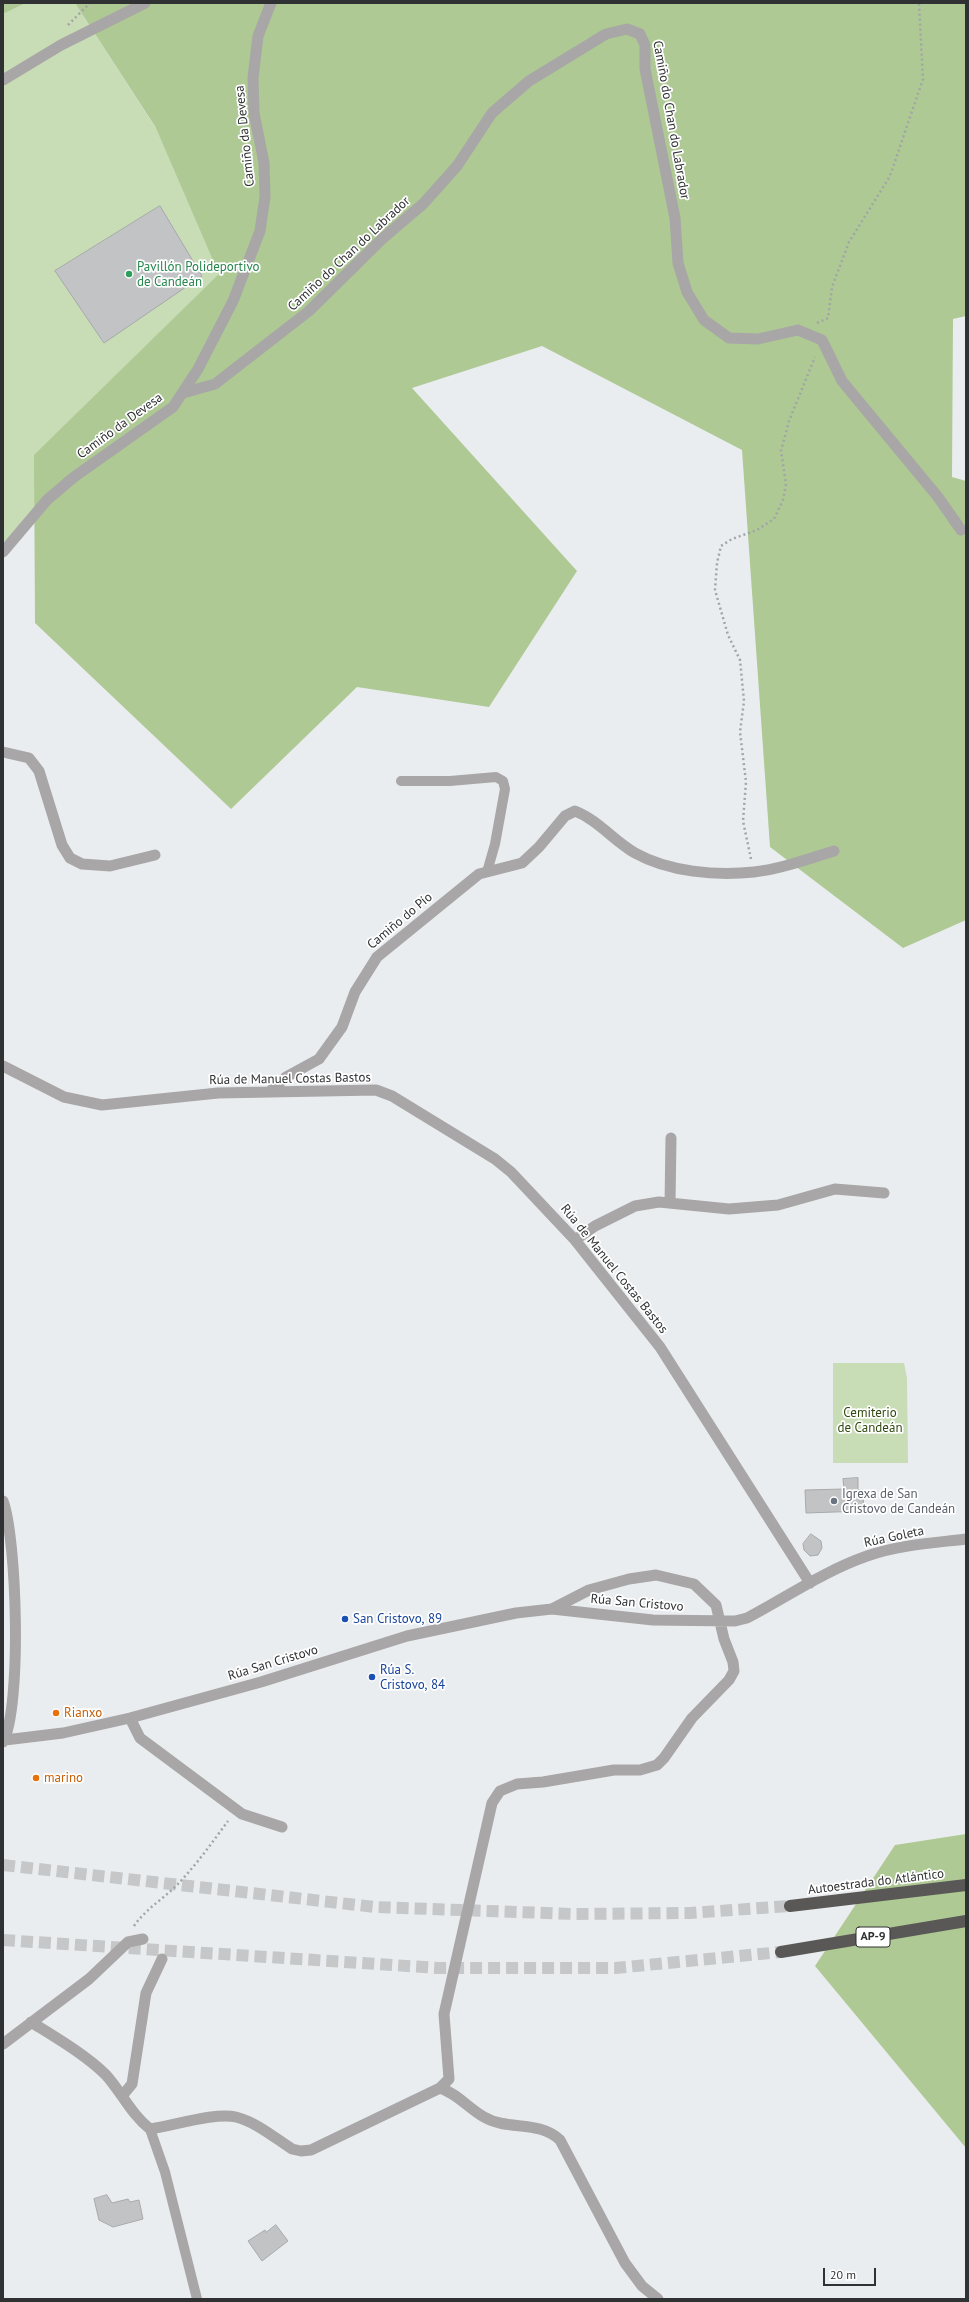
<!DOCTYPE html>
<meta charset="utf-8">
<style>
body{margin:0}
#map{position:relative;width:969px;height:2302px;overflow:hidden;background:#eaedef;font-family:"PT Sans",sans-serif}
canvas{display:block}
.frame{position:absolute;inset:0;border:4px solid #303132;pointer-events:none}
.scale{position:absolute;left:823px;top:2268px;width:53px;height:18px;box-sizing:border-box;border:2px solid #303132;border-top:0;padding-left:5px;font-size:12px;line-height:14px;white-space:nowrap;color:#303132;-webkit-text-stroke:3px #fff;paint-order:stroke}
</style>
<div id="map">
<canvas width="969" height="2302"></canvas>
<div class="frame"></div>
<div class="scale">20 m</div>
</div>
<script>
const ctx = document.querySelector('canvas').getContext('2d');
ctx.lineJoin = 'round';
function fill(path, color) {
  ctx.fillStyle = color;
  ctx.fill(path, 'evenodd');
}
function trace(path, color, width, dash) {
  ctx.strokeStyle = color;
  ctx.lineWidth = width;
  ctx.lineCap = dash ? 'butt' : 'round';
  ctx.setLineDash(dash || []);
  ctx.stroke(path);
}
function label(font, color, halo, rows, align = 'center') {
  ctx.font = font + ' "PT Sans",sans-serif';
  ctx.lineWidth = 3.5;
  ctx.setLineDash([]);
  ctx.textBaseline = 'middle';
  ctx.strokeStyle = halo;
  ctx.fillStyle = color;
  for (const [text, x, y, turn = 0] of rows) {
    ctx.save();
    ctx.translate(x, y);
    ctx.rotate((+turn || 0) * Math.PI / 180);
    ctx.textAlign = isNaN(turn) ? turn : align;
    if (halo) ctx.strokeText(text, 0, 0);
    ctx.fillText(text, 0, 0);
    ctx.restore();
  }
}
fill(new Path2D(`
 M26 3H75L155 127 255 209 167 396 3 543V14Z
 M833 1363H904L907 1378 908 1463H833Z`), '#c8dcb5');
fill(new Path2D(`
 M3 3H26L3 14Z
 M75 3H966V316L953 319 952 477 966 481V920L903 948 770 847 742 450 542 346 412 388 577 571 489 707 357 687 231 809 35 623 34 455 219 274 156 128Z
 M966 1834V2148L815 1966 895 1845Z`), '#aec994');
const building = new Path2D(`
 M160 206 202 276 104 343 55 271Z
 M858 1478V1490H863L864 1511 806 1513 805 1490 844 1489 843 1479Z
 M811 1534 821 1541 822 1548 818 1555 810 1556 804 1550 803 1544Z
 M107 2195 112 2203 128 2199 130 2202 139 2200 143 2219 113 2227 99 2220 94 2199Z
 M276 2225 288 2241 262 2261 248 2241 265 2230 266 2232Z`);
fill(building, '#c1c3c5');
trace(building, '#a7a9ac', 1);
trace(new Path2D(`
 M3 1865 375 1907 574 1914 690 1913 790 1906
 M3 1940 439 1968H615L781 1952`), '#c5c7c9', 12, [12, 6]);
trace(new Path2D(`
 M68 25 90 3
 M817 323 828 318 832 287 849 242 890 176 923 79 919 3
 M751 859 743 821 746 782 740 732 744 701 740 660 728 635 715 590 717 563 721 546 732 539 757 530 774 519 783 500 786 484 781 451 789 421 815 357
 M134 1926C145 1910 160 1901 174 1888 194 1868 211 1844 228 1821`), '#a2a5a6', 2.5, [2, 3]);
trace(new Path2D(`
 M401 781H450L496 777 503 781 505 789 495 844 487 872
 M150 2129 165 2172 197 2299`), '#a8a6a6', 10);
trace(new Path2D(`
 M3 80 61 45 145 3
 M183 393 215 384 309 311 382 239 423 204 457 166 492 113 529 81 606 34 627 29 640 34 645 45V69L675 218 678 263 687 292 704 320 729 338 758 339 798 330 822 340 842 381 938 497 961 530
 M3 552 47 500 74 477 173 407 198 369 233 301 260 231 265 197 264 163 254 113 253 78 258 36 271 3
 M3 752 29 758 39 771 62 845 70 858 82 864 110 866 155 855
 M3 1066 64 1097 102 1105 218 1093 376 1090 392 1096 495 1159 511 1172 575 1240 660 1347 810 1583
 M269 1092 286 1077 319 1059 342 1027 355 992 377 957 479 874 522 863 539 847 565 816 575 811C598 820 614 841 635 853 669 872 716 876 754 872 781 869 808 859 834 851
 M670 1203 671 1138
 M575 1240 595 1226 635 1206 659 1202 729 1209 778 1205 835 1189 884 1193
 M3 1501C17 1539 22 1708 3 1742
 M130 1718 140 1738 242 1814 282 1827
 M5 1740 63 1733 130 1718 261 1682 407 1636 516 1613 552 1609 653 1620 735 1621 747 1618C787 1597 824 1571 867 1556 898 1545 933 1543 966 1539
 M31 2022C55 2037 86 2055 106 2075 122 2093 131 2114 150 2129 173 2126 215 2112 236 2117 256 2122 275 2138 292 2149L301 2151 311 2150 440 2088 449 2079 444 2014 492 1803 500 1791 517 1784 543 1782 614 1770H640L657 1765 664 1758 692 1718 729 1680 734 1671 733 1662 724 1639 716 1605 694 1584 656 1575 629 1579 589 1590 552 1609
 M3 2044 89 1979 128 1942 143 1939
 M440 2088C458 2094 468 2108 484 2117 508 2131 539 2120 560 2140L625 2263 642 2286 658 2299
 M122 2096 132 2084 146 1993 162 1959`), '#a8a6a6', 11);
trace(new Path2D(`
 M790 1906 966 1885
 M781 1952 966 1921`), '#5a5856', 12);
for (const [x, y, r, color] of [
 [129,274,4,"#2e9e5b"],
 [834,1501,4,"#6b7280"],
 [345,1619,4,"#1a4fb4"],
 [372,1677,4,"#1a4fb4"],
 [56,1713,4,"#e8710a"],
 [36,1778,4,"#e8710a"]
]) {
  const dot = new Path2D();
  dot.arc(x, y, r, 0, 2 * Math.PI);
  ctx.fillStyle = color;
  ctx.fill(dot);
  trace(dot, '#fff', 1.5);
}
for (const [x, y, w] of [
 [873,1937,34]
]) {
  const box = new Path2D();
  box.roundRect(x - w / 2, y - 10, w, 20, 3);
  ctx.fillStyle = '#fff';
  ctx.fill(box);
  trace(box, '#303132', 1);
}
label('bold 12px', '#303132', null, [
 ["AP-9",873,1937]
]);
label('13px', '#303132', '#fff', [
 ["Camiño do Chan do Labrador",671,120,80],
 ["Camiño da Devesa",245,136,-96],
 ["Camiño do Chan do Labrador",349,254,-43],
 ["Camiño da Devesa",120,426,-36],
 ["Camiño do Pío",400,921,-40],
 ["Rúa de Manuel Costas Bastos",290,1079,-1],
 ["Rúa de Manuel Costas Bastos",614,1269,51],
 ["Rúa Goleta",894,1537,-12],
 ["Rúa San Cristovo",637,1603,5],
 ["Rúa San Cristovo",273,1663,-17],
 ["Autoestrada do Atlántico",876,1882,-7]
]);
label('13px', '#27864d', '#fff', [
 ["Pavillón Polideportivo",137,267],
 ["de Candeán",137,282]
], 'left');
label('13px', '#314910', '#fff', [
 ["Cemiterio",870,1413],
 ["de Candeán",870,1428]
]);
label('13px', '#5b616d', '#fff', [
 ["Igrexa de San",842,1494],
 ["Cristovo de Candeán",842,1509]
], 'left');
label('13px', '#164399', '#fff', [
 ["San Cristovo, 89",353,1619],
 ["Rúa S.",380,1670],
 ["Cristovo, 84",380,1685]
], 'left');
label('13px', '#c56008', '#fff', [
 ["Rianxo",64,1713],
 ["marino",44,1778]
], 'left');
</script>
